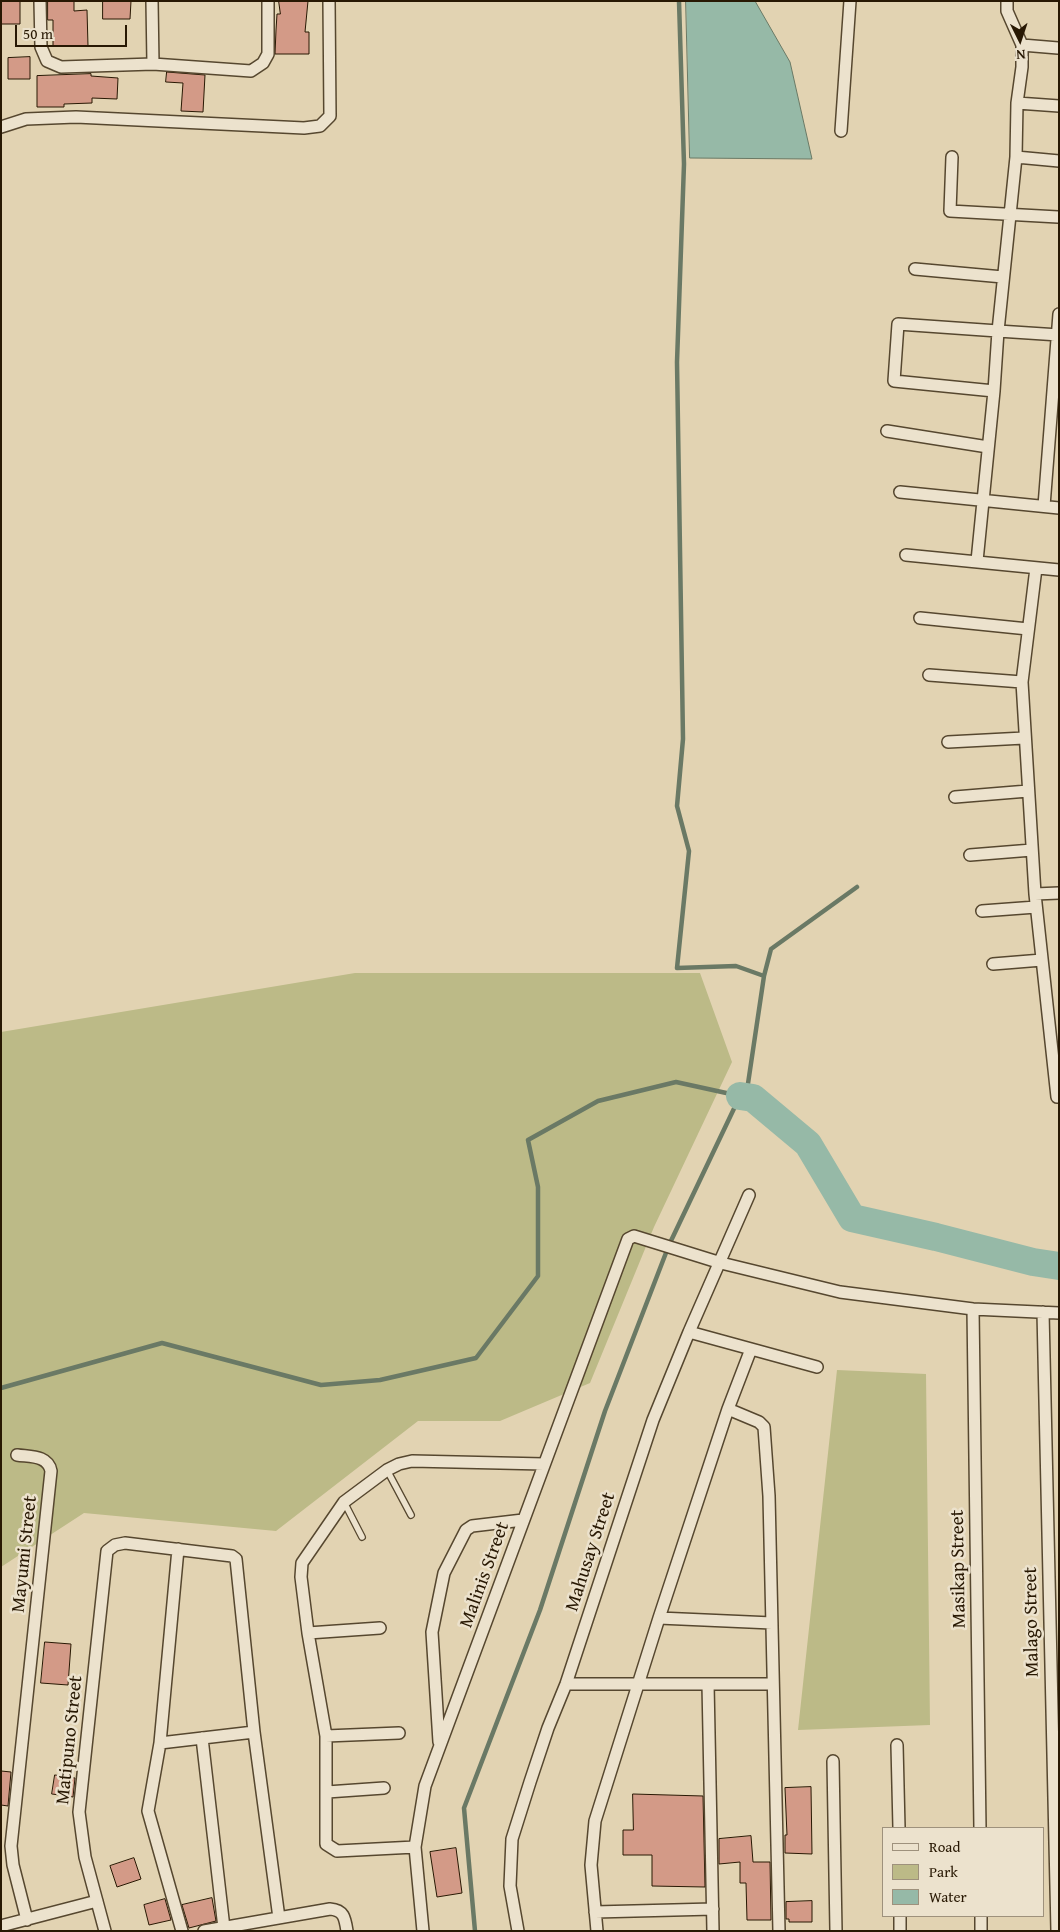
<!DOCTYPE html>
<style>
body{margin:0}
#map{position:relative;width:1060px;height:1932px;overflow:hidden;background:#e2d3b2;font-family:"Gentium Book Plus",serif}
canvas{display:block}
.frame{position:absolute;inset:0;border:2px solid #281803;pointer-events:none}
.legend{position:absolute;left:882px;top:1827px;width:162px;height:90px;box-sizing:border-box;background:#ece2cd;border:1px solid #9e917c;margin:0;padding:6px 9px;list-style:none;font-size:15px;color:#281803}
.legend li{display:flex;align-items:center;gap:10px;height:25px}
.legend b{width:25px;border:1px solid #9e917c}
.north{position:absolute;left:995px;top:15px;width:50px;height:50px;-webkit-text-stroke:4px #ece2cd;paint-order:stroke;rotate:176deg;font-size:14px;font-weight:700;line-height:20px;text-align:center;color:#281803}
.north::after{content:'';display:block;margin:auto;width:18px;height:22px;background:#281803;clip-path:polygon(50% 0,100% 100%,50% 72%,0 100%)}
.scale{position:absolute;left:15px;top:25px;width:112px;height:22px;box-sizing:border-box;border:2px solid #281803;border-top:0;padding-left:6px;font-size:15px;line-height:18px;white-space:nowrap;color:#281803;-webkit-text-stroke:4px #ece2cd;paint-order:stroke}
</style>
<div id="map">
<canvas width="1060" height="1932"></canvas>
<div class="frame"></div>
<ul class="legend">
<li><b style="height:6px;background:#ece2cd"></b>Road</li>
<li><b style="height:14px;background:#bcba87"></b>Park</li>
<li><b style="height:14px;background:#96b9a7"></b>Water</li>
</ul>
<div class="north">N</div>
<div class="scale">50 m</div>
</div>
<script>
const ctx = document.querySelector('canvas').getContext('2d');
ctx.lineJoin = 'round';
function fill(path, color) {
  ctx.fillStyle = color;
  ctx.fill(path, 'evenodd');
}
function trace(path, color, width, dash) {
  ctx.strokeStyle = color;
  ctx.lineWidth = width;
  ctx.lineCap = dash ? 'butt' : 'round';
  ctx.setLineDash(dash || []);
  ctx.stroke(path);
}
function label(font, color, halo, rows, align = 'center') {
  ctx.font = font + ' "Gentium Book Plus",serif';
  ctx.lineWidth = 5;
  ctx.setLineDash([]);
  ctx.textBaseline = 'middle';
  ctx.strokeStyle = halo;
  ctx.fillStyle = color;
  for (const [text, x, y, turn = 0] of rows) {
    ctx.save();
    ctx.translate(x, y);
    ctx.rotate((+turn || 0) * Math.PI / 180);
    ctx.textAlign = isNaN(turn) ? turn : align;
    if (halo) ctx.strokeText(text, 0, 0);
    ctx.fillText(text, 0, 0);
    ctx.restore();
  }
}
fill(new Path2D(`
 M355 973H700L732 1062 654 1227 590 1383 500 1421H418L276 1531 84 1513 1 1567V1032Z
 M837 1370 926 1374 930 1725 798 1730Z`), '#bcba87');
const water = new Path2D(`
 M686 1H755L790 62 812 159 690 158Z`);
fill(water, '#96b9a7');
trace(water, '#6a7965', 1);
trace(new Path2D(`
 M679 1 684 164 677 362 683 739 677 806 689 851 677 968 736 966 764 976 746 1097
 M764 976 771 949 857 887
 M1 1388 162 1343 321 1385 380 1380 476 1358 538 1276V1187L528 1140 598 1101 676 1082 740 1096 669 1245 605 1411 540 1610 464 1808 475 1931`), '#6a7965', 4.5);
trace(new Path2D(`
 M740 1096 753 1098 808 1144 852 1218 936 1237 1033 1262 1059 1266`), '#96b9a7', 28);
const building = new Path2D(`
 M1 1H20V24H1Z
 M48 1H74V11L87 10 88 46H53V20H48Z
 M103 1H131L130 19H103Z
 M279 1H308L305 32H309V54H275L276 30 277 14H280Z
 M30 57V79H8V58Z
 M167 72 205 75 203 112 181 111 183 83 166 82Z
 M91 74V76L118 78 117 99 92 98V103L64 104V107H37V76Z
 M45 1642 71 1644 68 1685 41 1683Z
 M1 1771 11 1772 8 1806 1 1805Z
 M55 1775 75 1778 73 1797 52 1794Z
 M811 1787 812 1854 785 1853V1835H787L785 1788Z
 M633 1794 703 1796 705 1887 652 1886V1855H623V1830H633Z
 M751 1836 753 1862H770L771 1920H747L746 1883H740V1862L719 1864V1839Z
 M456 1848 462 1893 437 1897 430 1852Z
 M134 1858 141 1879 117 1887 110 1866Z
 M212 1898 216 1921 189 1928 182 1905Z
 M165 1899 171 1920 149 1925 144 1905Z
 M812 1901V1922H789V1919H786V1902Z`);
fill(building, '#d39a87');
trace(building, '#281803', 1);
const service = new Path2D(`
 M387 1470 411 1515
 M344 1502 362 1537`);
const minor = new Path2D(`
 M40 1 41 47 47 61 61 67 153 64 251 71 263 63 268 54V1
 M152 1 153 64
 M1022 45 1058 48
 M1017 103 1059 106
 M1 127 26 119 76 117 304 128 320 126 330 116 329 1
 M841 131 850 1
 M952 157 950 211 1058 217
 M1016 157 1059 161
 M915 269 1003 277
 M994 391 894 381 898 324 998 331 1016 157 1017 103 1022 67V45L1007 11V1
 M887 431 988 447
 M900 492 1059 508
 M1044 506 1059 314
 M906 555 1059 570
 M977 561 994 391 998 331 1059 335
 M1036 568 1022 682 1035 894 1057 1097
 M920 618 1028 629
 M929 675 1022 682
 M948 742 1024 738
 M955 797 1028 791
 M970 855 1032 850
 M1035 894 1059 893
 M982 911 1036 907
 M993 964 1042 960
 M973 1309 980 1828
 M1043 1312 1057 1931
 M689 1332 817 1367
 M728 1409 759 1422 764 1427 769 1496 779 1931
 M17 1455C30 1457 48 1455 51 1471L11 1846 13 1865 27 1920
 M178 1549 160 1743 148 1811 182 1931
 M659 1618 772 1623
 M308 1633 380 1628
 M566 1684H773
 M708 1684 713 1931
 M326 1736 399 1733
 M202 1738 224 1928
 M439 1742 432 1632 444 1573 466 1530 472 1526 523 1520
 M160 1743 254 1732
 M897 1745 899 1828
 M833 1761 836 1931
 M327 1792 384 1788
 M415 1847 337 1851 326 1844V1736L308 1633 301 1577 302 1563 344 1502 387 1470 399 1464 412 1461 544 1464
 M595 1912 713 1909
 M900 1916V1931
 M981 1916V1931
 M1 1926 97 1901
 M105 1931 85 1857 79 1812 107 1551 115 1545 125 1543 232 1556 236 1559 254 1732 279 1918
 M204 1931 330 1909C344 1910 345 1918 347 1931
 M423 1931 415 1847 425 1786 628 1239 634 1236 721 1263 840 1292 973 1309 1059 1313
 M518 1931 510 1886 512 1839 530 1782 548 1728 566 1684 653 1420 689 1332 749 1195
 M597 1931 591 1865 595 1821 659 1618 728 1409 751 1349`);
trace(service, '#56472f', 8);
trace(minor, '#56472f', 14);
trace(service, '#ece2cd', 5.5);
trace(minor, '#ece2cd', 11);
label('19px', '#281803', '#ece2cd', [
 ["Mahusay Street",591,1552,-72],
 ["Mayumi Street",25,1554,-84],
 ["Masikap Street",959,1569,-91],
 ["Malinis Street",485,1575,-70],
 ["Malago Street",1032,1622,-91],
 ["Matipuno Street",70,1740,-84]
]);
</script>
